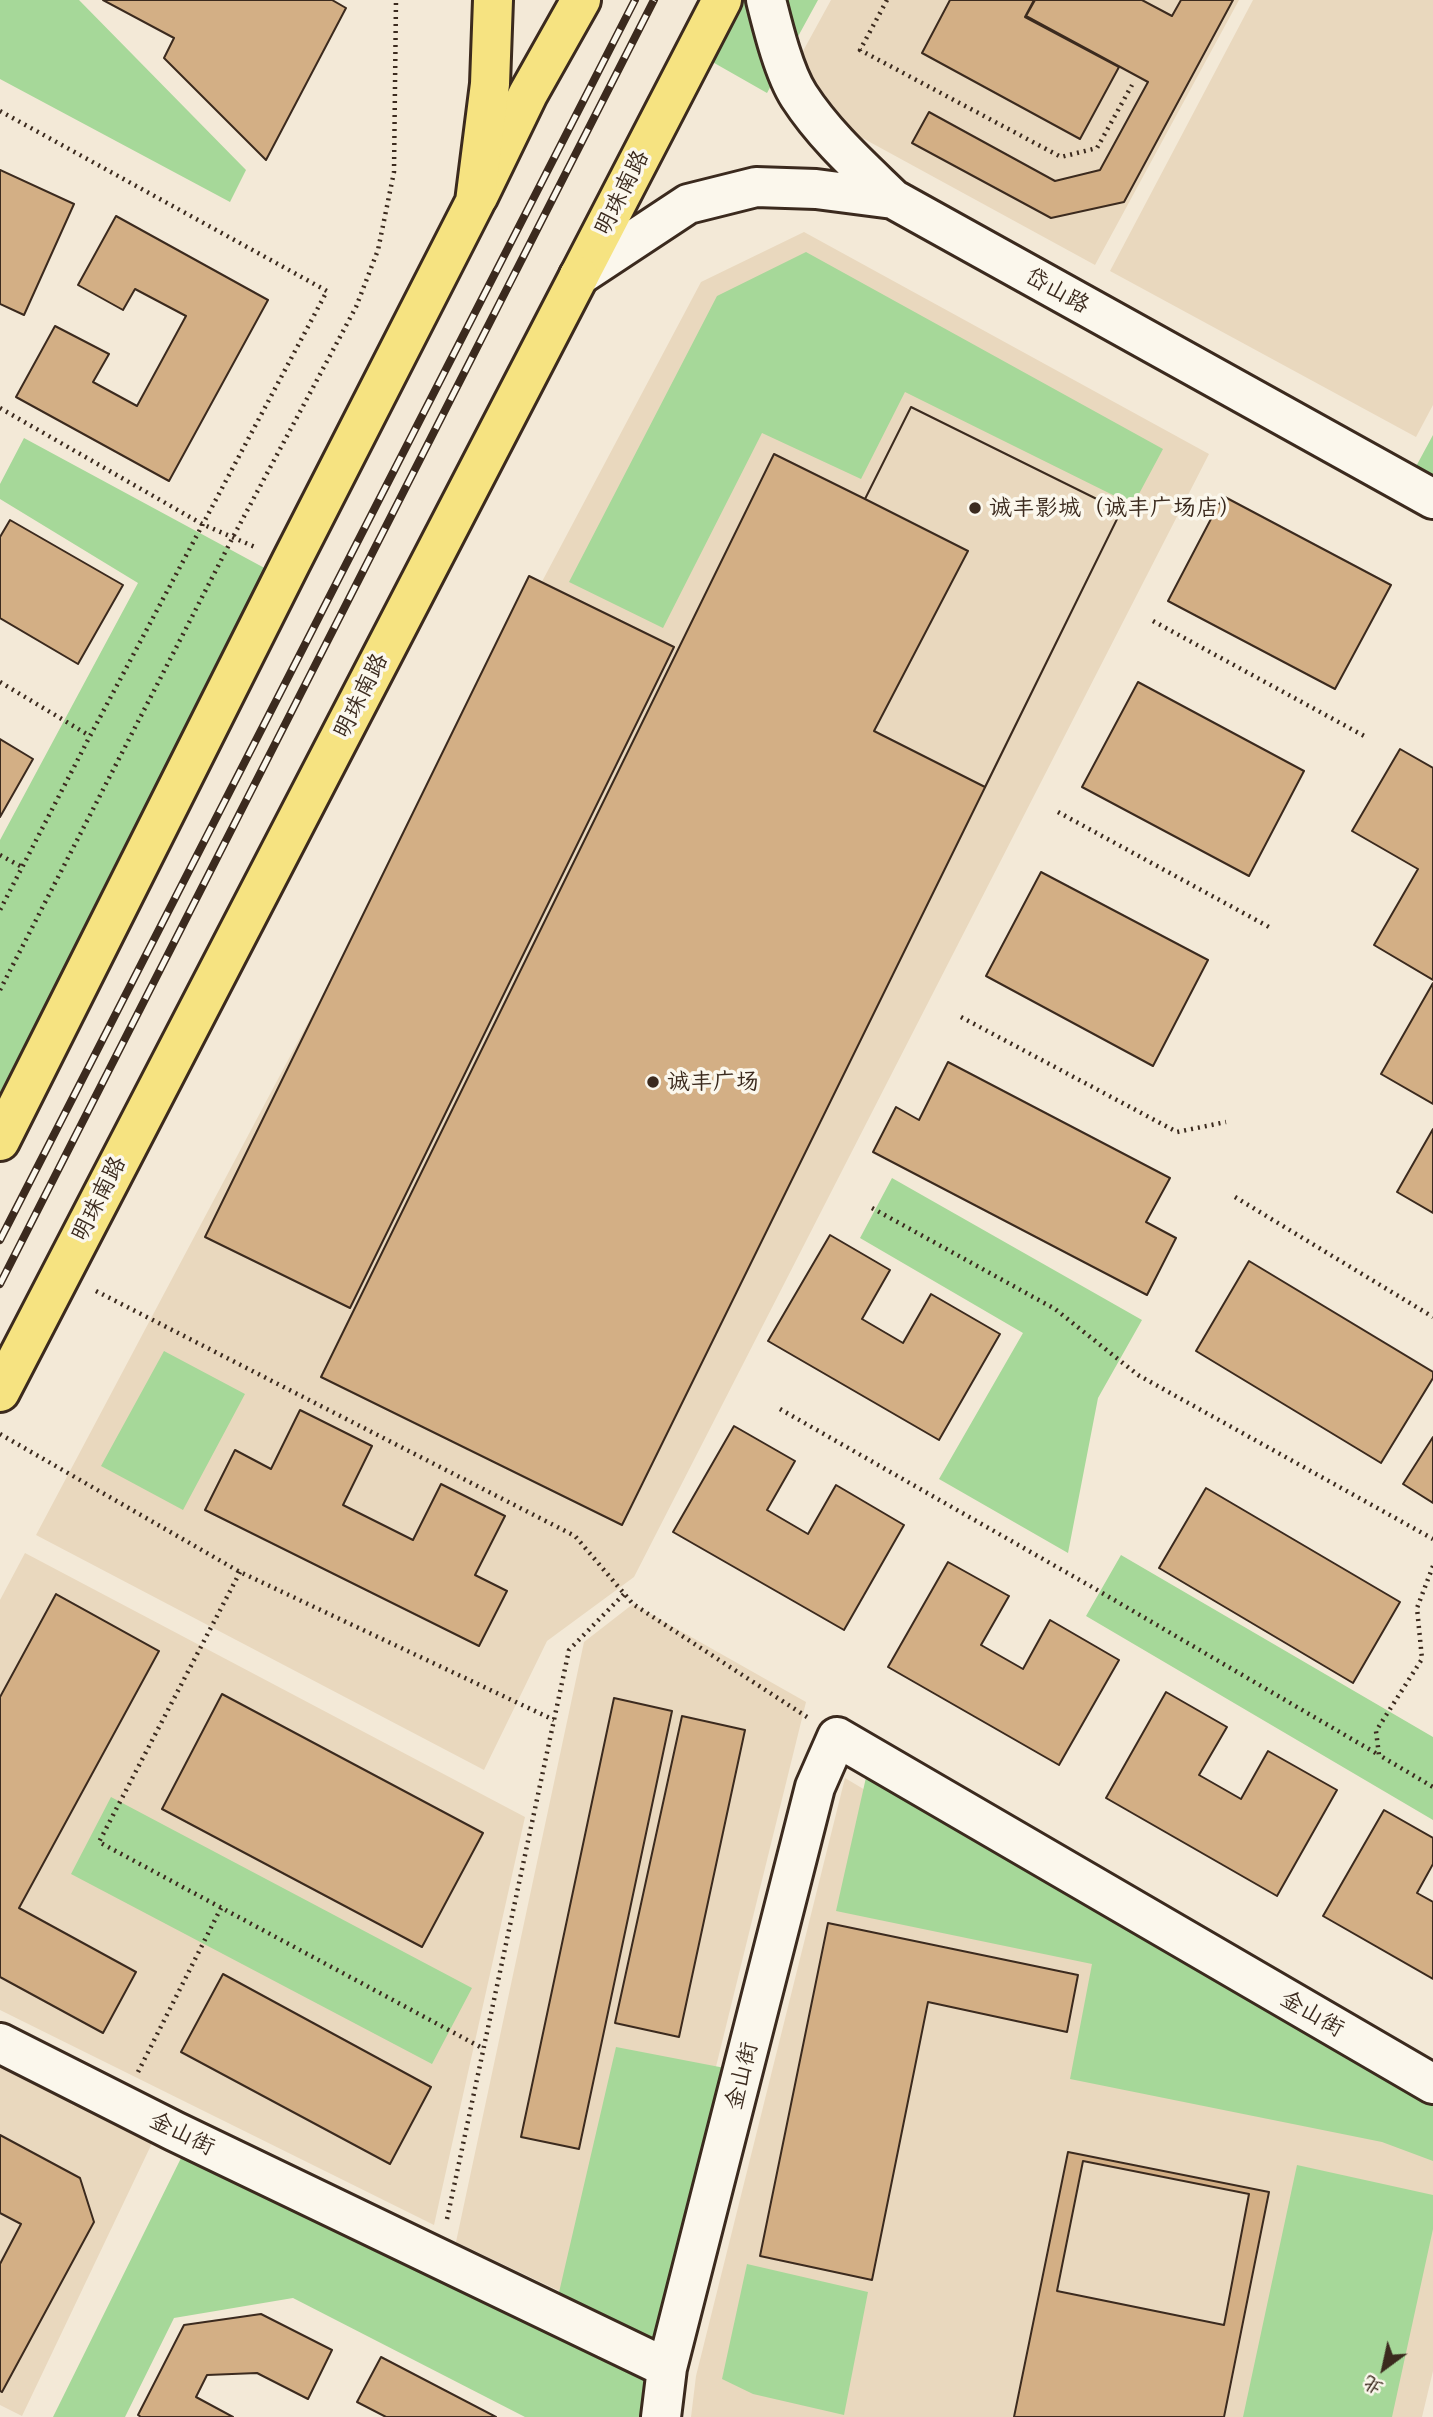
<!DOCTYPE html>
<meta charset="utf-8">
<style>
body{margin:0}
#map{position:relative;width:1433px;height:2417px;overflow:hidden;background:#f3e9d7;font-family:Delius,"LXGW WenKai TC",sans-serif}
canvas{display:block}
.north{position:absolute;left:1349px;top:2333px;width:70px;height:70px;-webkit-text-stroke:5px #fbf7ec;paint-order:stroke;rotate:213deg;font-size:19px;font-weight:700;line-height:28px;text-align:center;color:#3b2a1e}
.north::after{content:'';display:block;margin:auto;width:24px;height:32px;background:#3b2a1e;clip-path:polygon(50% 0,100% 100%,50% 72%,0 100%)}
</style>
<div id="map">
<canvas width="1433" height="2417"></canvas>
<div class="north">北</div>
</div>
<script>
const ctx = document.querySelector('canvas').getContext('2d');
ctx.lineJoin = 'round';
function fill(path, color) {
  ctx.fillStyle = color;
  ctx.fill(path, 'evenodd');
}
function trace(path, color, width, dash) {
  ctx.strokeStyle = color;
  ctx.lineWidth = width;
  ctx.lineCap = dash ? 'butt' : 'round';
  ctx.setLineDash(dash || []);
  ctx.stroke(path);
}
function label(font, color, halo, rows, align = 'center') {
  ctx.font = font + ' Delius,"LXGW WenKai TC",sans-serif';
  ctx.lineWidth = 7;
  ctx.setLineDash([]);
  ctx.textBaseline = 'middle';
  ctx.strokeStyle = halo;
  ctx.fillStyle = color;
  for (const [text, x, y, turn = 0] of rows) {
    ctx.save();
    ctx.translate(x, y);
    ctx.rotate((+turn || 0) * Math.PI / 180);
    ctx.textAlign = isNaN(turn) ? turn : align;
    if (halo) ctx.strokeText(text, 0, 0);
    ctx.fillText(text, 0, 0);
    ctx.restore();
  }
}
fill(new Path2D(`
 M831 0H1239L1095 265 780 93Z
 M1253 0H1433V405L1416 437 1110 271Z
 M804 232 1209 454 634 1577 547 1641 484 1770 36 1535 701 282Z
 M25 1553 525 1817 434 2225 0 2010V1600Z
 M633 1604 806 1702 650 2334 456 2242 584 1642Z
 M845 1778 1433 2129V2371L1422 2417H691L696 2376Z
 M0 2061 154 2139 22 2416 0 2405Z`), '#e9d8be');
fill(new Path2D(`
 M0 0H79L246 170 230 202 0 79Z
 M742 0H818L767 93 709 60Z
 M806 252 1163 449 1133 505 905 392 861 479 762 433 663 628 569 582 717 296Z
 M1433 435V483L1413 472Z
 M24 438 270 571 0 1101V840L138 583 0 499V484Z
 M892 1178 1142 1320 1098 1398 1068 1553 939 1479 1023 1333 860 1238Z
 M164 1351 245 1394 183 1510 101 1466Z
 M1121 1555 1433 1737V1820L1086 1616Z
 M867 1773 1433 2102V2161L1382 2142 1070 2079 1092 1964 836 1911Z
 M111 1797 472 1988 432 2064 71 1874Z
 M616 2047 730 2069 657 2350 557 2301Z
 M185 2150 648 2377 643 2417H525L293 2298 174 2318 125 2417H53Z
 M1297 2165 1433 2195V2229L1392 2417H1243Z
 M747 2264 868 2292 844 2415 753 2394 722 2379Z`), '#a6d899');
const building = new Path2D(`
 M103 0H332L346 8 266 160 164 58 174 38Z
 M950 0H1034L1025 17 1119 67 1080 139 922 53Z
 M1035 0H1142L1172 16 1181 0H1233L1124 202 1051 218 912 143 929 112 1055 181 1100 170 1148 82 1026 16Z
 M0 170 74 204 24 315 0 304Z
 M116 216 268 300 169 481 16 397 55 326 109 354 93 382 137 406 186 316 135 289 123 310 78 285Z
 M911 407 1121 511 622 1525 321 1377 774 454 865 499Z
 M911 407 1121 511 985 787 874 731 968 551 865 499Z
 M1223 496 1391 585 1335 689 1168 601Z
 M10 520 123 585 78 664 0 618V537Z
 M529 576 674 647 350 1308 205 1237Z
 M1138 682 1304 771 1249 876 1082 787Z
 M0 739 33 759 0 817Z
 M1400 749 1433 768V980L1374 945 1418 869 1352 831Z
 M1041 872 1208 960 1153 1066 986 976Z
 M1433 983V1104L1381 1074Z
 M948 1062 1170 1178 1146 1222 1176 1238 1147 1295 873 1152 896 1107 919 1120Z
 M1433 1129V1213L1397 1192Z
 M830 1235 890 1270 862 1319 903 1343 931 1294 1000 1334 939 1440 768 1341Z
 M1249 1261 1433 1372V1378L1381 1463 1196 1351Z
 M300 1410 372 1446 343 1505 413 1540 441 1484 505 1516 475 1575 507 1591 479 1646 205 1510 235 1450 271 1469Z
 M734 1426 795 1461 767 1510 808 1534 836 1485 904 1525 844 1630 673 1532Z
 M1433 1437V1503L1403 1484Z
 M1206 1488 1400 1602 1353 1683 1159 1568Z
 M948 1562 1009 1596 981 1645 1023 1669 1050 1620 1119 1660 1059 1765 888 1667Z
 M56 1594 159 1651 19 1908 136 1972 103 2033 0 1977V1697Z
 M1166 1692 1227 1727 1199 1775 1241 1799 1268 1751 1337 1790 1277 1896 1106 1798Z
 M222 1694 483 1833 422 1947 162 1809Z
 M614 1698 672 1711 579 2149 521 2137Z
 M682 1716 745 1730 679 2037 615 2023Z
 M1384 1810 1433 1838V1864L1417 1893 1433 1902V1979L1323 1916Z
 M828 1923 1078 1975 1067 2032 928 2002 872 2280 760 2256Z
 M223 1974 431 2087 390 2164 181 2052Z
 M0 2135 80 2178 94 2222 2 2392 0 2391V2264L21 2224 0 2213Z
 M1068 2152 1269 2192 1224 2417H1014Z
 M1083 2161 1249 2194 1224 2325 1057 2291Z
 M261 2314 332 2350 308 2399 257 2373 207 2375 196 2397 233 2417H141L138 2415 184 2325Z
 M381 2357 496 2417H386L357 2402Z`);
fill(building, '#d3af85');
trace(building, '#3b2a1e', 2);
const minor = new Path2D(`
 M766 0C773 28 784 73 799 96 825 136 860 167 893 199L1433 499
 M579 276 688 204 756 187 816 189 893 199
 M0 2043 174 2131 667 2368
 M661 2417 667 2368 815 1787 837 1737 1433 2084`);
const major = new Path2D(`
 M478 197 528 94 581 0
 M579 276 722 0`);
const highway = new Path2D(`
 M0 1141 291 562 475 202 490 84 493 0
 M0 1392 579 276`);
trace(minor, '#3b2a1e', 44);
trace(major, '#3b2a1e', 44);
trace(highway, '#3b2a1e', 44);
trace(new Path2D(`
 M887 0 860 50 1061 157 1097 148 1132 85
 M0 111 327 291 90 736 0 910
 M0 408 202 524 255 547
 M1153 621 1366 737
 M0 682 90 736
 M1058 812 1269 927
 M0 855 22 867
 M0 990 233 537 356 307 378 250 394 172 396 0
 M961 1017 1177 1132 1226 1122
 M1235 1197 1433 1317
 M872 1208 1055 1309 1138 1375 1433 1539
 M96 1291 575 1536 633 1604 807 1717
 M780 1409 1092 1587 1379 1755
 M0 1434 240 1572 554 1720
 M1433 1566 1417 1608 1422 1659 1376 1731 1379 1755 1433 1787
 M240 1572 99 1842 484 2049
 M138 2072 221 1908
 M447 2219 569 1650 624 1594`), '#3b2a1e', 4.5, [2, 5]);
trace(minor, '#fbf7ec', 38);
trace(major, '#f6e381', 38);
trace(highway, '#f6e381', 38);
const rail = new Path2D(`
 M0 1240 635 0
 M0 1284 654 0`);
trace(rail, '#3b2a1e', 8);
trace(rail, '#fbf7ec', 5, [16]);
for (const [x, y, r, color] of [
 [975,508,7,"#3b2a1e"],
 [653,1082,7,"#3b2a1e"]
]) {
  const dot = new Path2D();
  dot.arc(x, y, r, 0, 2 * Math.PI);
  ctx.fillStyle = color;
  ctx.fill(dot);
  trace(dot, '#fbf7ec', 2.5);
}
label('23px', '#3b2a1e', '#fbf7ec', [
 ["明珠南路",622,193,-63],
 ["岱山路",1057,291,29],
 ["明珠南路",361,696,-63],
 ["明珠南路",99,1199,-63],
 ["金山街",1312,2014,30],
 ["金山街",742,2076,-76],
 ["金山街",182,2134,26]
]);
label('23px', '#3b2a1e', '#fbf7ec', [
 ["诚丰影城（诚丰广场店）",989,508],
 ["诚丰广场",667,1082]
], 'left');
</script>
